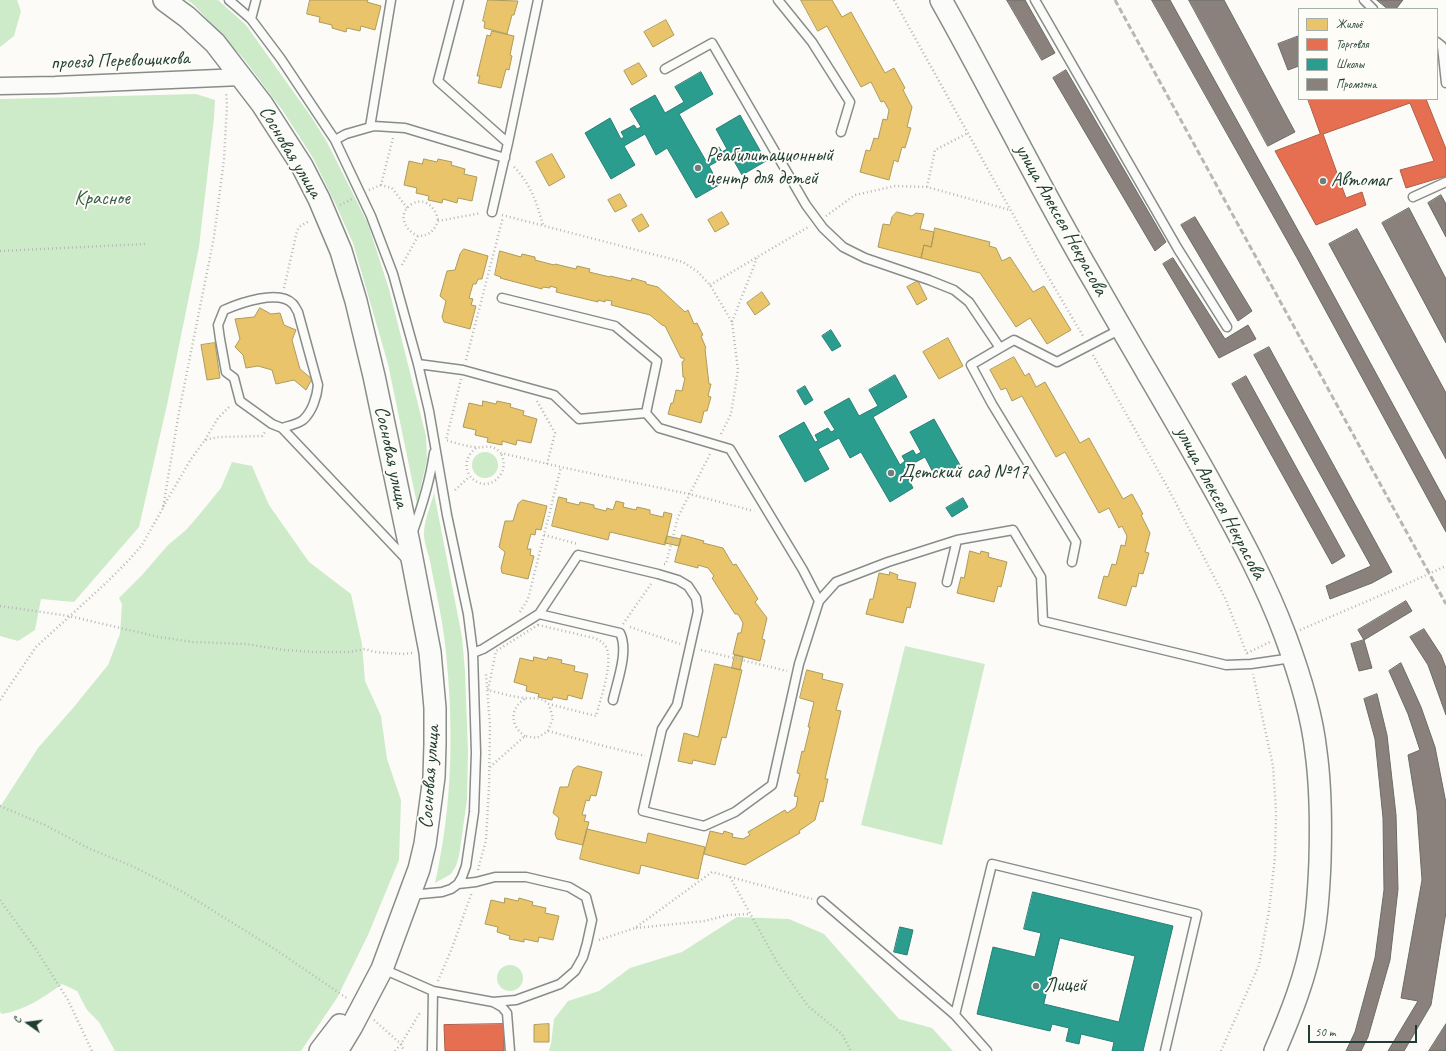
<!DOCTYPE html>
<meta charset="utf-8">
<style>
body{margin:0}
#map{position:relative;width:1446px;height:1051px;overflow:hidden;background:#fcfbf8;font-family:Caveat,sans-serif}
canvas{display:block}
.legend{position:absolute;left:1298px;top:8px;width:140px;height:92px;box-sizing:border-box;background:#fdfcf7;border:1px solid #a4b0a9;margin:0;padding:5px 7px;list-style:none;font-size:12px;color:#1f3d34}
.legend li{display:flex;align-items:center;gap:8px;height:20px}
.legend b{width:20px;border:1px solid #a4b0a9}
.north{position:absolute;left:8px;top:1003px;width:40px;height:40px;-webkit-text-stroke:3px #fdfcf7;paint-order:stroke;rotate:284deg;font-size:11px;font-weight:700;line-height:16px;text-align:center;color:#1f3d34}
.north::after{content:'';display:block;margin:auto;width:14px;height:18px;background:#1f3d34;clip-path:polygon(50% 0,100% 100%,50% 72%,0 100%)}
.scale{position:absolute;left:1308px;top:1025px;width:109px;height:18px;box-sizing:border-box;border:2px solid #1f3d34;border-top:0;padding-left:5px;font-size:12px;line-height:14px;white-space:nowrap;color:#1f3d34;-webkit-text-stroke:3px #fdfcf7;paint-order:stroke}
</style>
<div id="map">
<canvas width="1446" height="1051"></canvas>
<ul class="legend">
<li><b style="height:11px;background:#e9c46a"></b>Жильё</li>
<li><b style="height:11px;background:#e76f51"></b>Торговля</li>
<li><b style="height:11px;background:#2a9d8f"></b>Школы</li>
<li><b style="height:11px;background:#8a817c"></b>Промзона</li>
</ul>
<div class="north">С</div>
<div class="scale">50 m</div>
</div>
<script>
const ctx = document.querySelector('canvas').getContext('2d');
ctx.lineJoin = 'round';
function fill(path, color) {
  ctx.fillStyle = color;
  ctx.fill(path, 'evenodd');
}
function trace(path, color, width, dash) {
  ctx.strokeStyle = color;
  ctx.lineWidth = width;
  ctx.lineCap = dash ? 'butt' : 'round';
  ctx.setLineDash(dash || []);
  ctx.stroke(path);
}
function label(font, color, halo, rows, align = 'center') {
  ctx.font = font + ' Caveat,sans-serif';
  ctx.lineWidth = 4;
  ctx.setLineDash([]);
  ctx.textBaseline = 'middle';
  ctx.strokeStyle = halo;
  ctx.fillStyle = color;
  for (const [text, x, y, turn = 0] of rows) {
    ctx.save();
    ctx.translate(x, y);
    ctx.rotate((+turn || 0) * Math.PI / 180);
    ctx.textAlign = isNaN(turn) ? turn : align;
    if (halo) ctx.strokeText(text, 0, 0);
    ctx.fillText(text, 0, 0);
    ctx.restore();
  }
}
fill(new Path2D(`
 M0 0H17L21 11 14 36 0 47Z
 M187 0H218L246 25 312 118 327 142 368 224 389 289 426 436 427 459 417 504 388 364 353 243 335 203 313 158 283 111 243 58 193 4Z
 M196 94 215 100 214 118 199 247 167 405 139 527 74 602 41 599 35 630 18 641 0 636V99Z
 M472 465a13 13 0 1 1 26 0a13 13 0 1 1-26 0Z
 M232 462 252 466 269 505 309 562 351 594 362 644 365 681 381 716 387 759 401 800 399 860 368 935 337 998 301 1051H115L99 1022 87 1010 77 991 62 984C43 998 25 1010 2 1014L0 1012V807L38 748 73 708 108 665 120 634 122 604 119 598 142 575 168 545 186 530 199 515 221 488Z
 M434 493 462 637 465 671 468 751 467 800 459 856 456 866 451 874 435 883C453 804 454 724 445 644 442 616 435 588 430 561 428 552 423 540 424 531 425 518 431 505 434 493Z
 M905 646 985 664 942 845 861 825Z
 M737 917 789 919 824 934 899 1019 932 1028 953 1051H549L551 1044 554 1019 568 1001 599 991 630 968 682 952Z
 M497 978a13 13 0 1 1 26 0a13 13 0 1 1-26 0Z`), '#cdebc9');
const homes = new Path2D(`
 M310 0H368L367 2 381 6 375 30 361 26 360 31 347 28 346 32 332 28V25L319 22 320 17 307 14Z
 M488 0 518 1 514 15H512L507 34 484 28 485 22 483 21Z
 M801 0H832L842 17 851 12 885 73 894 68 905 88 903 90 912 107 907 127 911 128 905 148 902 147 898 162 894 160 889 180 860 172 866 150 870 151 874 138 878 139 883 119 887 120 889 110 884 101 881 102 871 82 861 87 827 26 818 31Z
 M666 20 674 35 653 47 644 32Z
 M492 31 514 36 510 55 512 56 509 70 506 69 501 88 478 83 480 76H477L487 35 490 36Z
 M639 63 647 76 632 85 624 71Z
 M552 154 565 177 549 186 536 162Z
 M424 159 437 162 438 159 452 162 451 165 465 169 464 174 477 177 472 201 458 198 457 203 443 199 442 203 428 200 429 196 416 193 417 188 404 185 409 161 422 164Z
 M620 194 627 206 615 212 608 200Z
 M722 212 729 224 715 232 708 220Z
 M897 212 912 216 916 213 924 214 920 229 934 232 931 247 924 245 921 258 878 247 883 224 890 225 892 217Z
 M642 214 649 226 639 232 632 220Z
 M935 228 990 242 989 246 996 248 1002 261 1010 257 1033 292 1044 286 1071 330 1047 344 1030 318 1016 327 980 273 921 258 924 245 931 247Z
 M464 249 488 256 482 279H478L476 284H473L469 298 473 299 471 305 476 306 470 329 444 322 442 317 446 301 440 296 447 271 455 270 460 254Z
 M500 251 521 257 522 254 535 257V260L554 265 555 264 576 269 577 266 590 269 589 272 610 277V276L631 281 632 278 646 282V284L658 287 685 312 688 310 694 324 697 323 703 335 701 336 706 348 705 349 709 384H711L708 396 711 397 707 411H704L701 423 668 414 671 403H673L676 390 682 391 685 378 683 377 682 362 684 361V358H681L665 326 662 325 650 315 611 305 612 301 605 300V302L598 300V302L556 292 557 288 550 286V288L543 287 542 289 500 278 501 277 495 275Z
 M918 281 927 299 917 305 907 287Z
 M762 292 770 304 755 315 747 303Z
 M260 308 271 314 280 313 284 325 296 330 292 340 300 369 312 379 306 390 294 380 276 384 272 370 258 366 246 368 243 355 235 347 240 339 235 319 254 317Z
 M948 338 963 366 939 379 923 352Z
 M215 343 220 378 207 380 201 345Z
 M1014 357 1025 376 1029 373 1036 387 1045 382 1080 443 1089 438 1123 499 1132 494 1143 514 1141 515 1150 533 1145 552 1149 553 1143 574 1139 573 1136 587 1132 586 1126 606 1098 598 1104 576 1108 577 1112 564 1116 565 1121 545 1125 546 1127 536 1122 526 1119 528 1109 508 1099 513 1065 452 1056 457 1022 396 1012 401 1006 388 1001 390 990 370Z
 M483 401 496 404 497 401 511 404 510 407 524 411 523 415 537 419 531 443 517 440 516 445 502 441V445L487 442 488 438 475 435 476 430 463 427 469 403 482 406Z
 M559 497 567 499 566 502 579 505 580 502 594 505V508L606 511 607 508 613 510 616 501 624 503 623 507 636 510 637 507 650 510V514L663 517 664 512 672 514 665 545 610 532 608 540 552 526Z
 M523 500 547 506 541 530 536 529 535 535 531 534 527 549H531L530 555 534 556 528 579 502 573 501 568 505 552 499 547 505 521H513L518 504Z
 M682 535 704 541 703 543 723 548 733 565 736 564 758 599 755 602 767 618 762 639 765 640 760 661 733 654 738 633H741L743 623 738 614H735L712 578 714 576 708 568 698 565V568L675 562Z
 M667 536 681 539 679 546 665 543Z
 M970 551 980 554 981 551 989 553 988 557 1007 562 1001 587 998 586 994 602 957 593 961 577 964 578Z
 M890 572 898 575 897 579 916 583 910 608 907 607 903 623 866 614 870 599H873L879 573 889 575Z
 M735 655 743 657 740 670 732 668Z
 M534 657 547 660 548 657 562 660 561 663 575 666 574 671 588 674 582 699 568 695 567 700 553 697 552 700 538 697 539 694 526 691 527 686 514 682 520 658 533 661Z
 M715 664 742 670 726 738 722 737 715 765 693 760 692 764 678 761 684 733 698 737Z
 M807 670 823 674 822 679 843 684 836 710 841 711 825 779H828L823 802 820 801 815 820 799 831 800 833 745 865 704 854 710 831 723 834 724 831 733 834 732 837 743 839 750 835 748 832 785 810 787 813 796 807 798 797 794 796 800 774 797 773 802 751 804 752 810 727H808L814 702 800 698Z
 M578 766 602 772 596 796 591 795 589 801 586 800 582 815H586L584 821 589 822 583 845 557 839 555 834 559 818 553 813 560 787H568L573 770Z
 M587 829 646 843 648 833 705 847 698 879 641 865 639 874 580 859Z
 M505 898 518 901 519 898 533 902 532 905 546 908 545 913 559 916 553 940 539 937 538 942 524 939V942L509 939 510 936 497 932 498 927 485 924 491 900 504 903Z
 M549 1024V1042H534V1025Z`);
fill(homes, '#e9c46a');
trace(homes, '#ac9c5a', 1);
const shops = new Path2D(`
 M1308 99H1426L1446 149V176L1406 188 1400 170 1434 161 1410 103 1323 134 1346 198 1362 192 1366 205 1316 225 1275 151 1320 134Z
 M504 1024V1051H445L444 1025Z`);
fill(shops, '#e76f51');
trace(shops, '#ab6048', 1);
const schools = new Path2D(`
 M701 72 713 94 679 114 706 161 711 158 708 153 719 147 722 152 727 149 716 129 740 115 766 161 742 175 730 154 709 166 719 185 696 198 667 148 656 155 645 134 624 146 635 165 611 179 585 133 610 118 621 139 624 137 621 132 634 125 637 129 641 127 630 109 655 95 665 113 684 102 675 87Z
 M831 330 841 346 832 351 822 336Z
 M895 375 907 397 873 417 900 465 905 461 902 456 913 450 916 455 921 452 910 432 934 419 960 465 936 478 925 457 903 469 913 488 890 502 861 452 850 458 839 438 818 449 829 469 805 482 779 436 804 422 815 442 818 441 815 435 828 428 831 432 835 430 824 412 849 398 859 416 878 406 869 390Z
 M805 386 813 400 805 405 797 391Z
 M963 498 968 507 952 517 946 508Z
 M1033 892 1173 926 1143 1051H1112L1114 1042 1081 1034 1079 1044 1066 1041 1069 1028 1052 1024 1050 1031 977 1014 993 947 1035 957 1041 933 1024 929ZM1060 938 1135 956 1119 1022 1044 1004Z
 M900 927 913 930 907 955 894 952Z`);
fill(schools, '#2a9d8f');
trace(schools, '#278074', 1);
const industry = new Path2D(`
 M1007 0H1025L1055 53 1042 60Z
 M1152 0H1170L1310 252 1446 502V532L1297 258Z
 M1189 0H1224L1295 132 1268 146Z
 M1377 0H1403L1396 9H1388Z
 M1299 36V66L1288 70 1278 44Z
 M1066 70 1166 242 1155 251 1053 78Z
 M1441 195 1446 204V237L1428 203Z
 M1409 208 1446 279V343L1382 223Z
 M1195 217 1252 311 1238 321 1181 225Z
 M1357 229 1446 393V459L1329 244Z
 M1173 258 1225 339 1248 325 1256 339 1219 358 1163 264Z
 M1269 347 1392 572 1372 583 1330 599 1326 586 1371 566 1254 355Z
 M1246 376 1345 556 1332 564 1232 384Z
 M1406 601 1412 611 1364 640 1358 630Z
 M1424 629 1441 655 1446 668V715L1428 665 1410 637Z
 M1364 640 1372 668 1359 671 1351 644Z
 M1401 663 1421 707 1435 747 1446 803V912L1431 1005 1404 1051H1388L1418 1001 1401 998 1422 880 1417 811 1408 755 1420 750 1408 714 1389 671Z
 M1377 694 1387 735 1396 815 1398 889 1390 960 1368 1037 1361 1051H1346L1355 1032 1375 958 1384 890 1383 818 1375 739 1364 699Z
 M1446 1024V1051H1429Z`);
fill(industry, '#8a817c');
trace(industry, '#6a6d66', 1);
const service = new Path2D(`
 M229 0 251 19 281 59 335 140 371 216 393 274 418 364 429 411 447 515 468 614 473 653 476 753 474 812 466 866 462 877 458 884 451 889 442 892 410 895
 M459 0 438 81 508 143
 M778 0 812 42 850 102 841 132
 M1035 0 1178 249 1227 327
 M1364 0 1373 9
 M251 19 256 0
 M1437 42 1442 46 1446 83
 M665 69 712 43 806 205 823 228 843 247 865 258 929 280 954 290 969 302 1000 348 1014 340 1057 362 1121 329
 M370 127 391 0
 M335 140 346 134 374 126 405 128 505 158
 M1413 197 1446 182
 M492 212 508 143 538 0
 M1000 348 971 365 992 404 1076 542 1072 562
 M418 364 463 370 554 395 579 419 646 413 657 361 615 326 502 298
 M646 413 659 428 730 449 803 570 819 601
 M282 428C288 426 298 424 303 420 312 412 317 397 318 385L298 312C296 309 295 306 293 304 279 289 240 303 224 310L218 325 220 339 226 372 234 378 240 401 272 424 282 428 407 560
 M412 534C422 507 430 481 434 453
 M947 582 957 540 1013 530 1041 577 1043 621 1226 665 1251 664 1292 658
 M539 614 620 633C629 651 617 682 613 700
 M473 653 483 649 539 614 578 555 658 574 678 580 688 586 696 598 698 611 677 705 662 729 643 811 704 826 735 812 772 785 799 664 819 601 836 582 888 562 957 540
 M458 884 476 882 495 877H526L569 887 586 897 592 920 587 943 583 957 575 971 560 984 516 1000 493 1002
 M822 901 955 1015
 M383 969 433 991 493 1002 502 1007 507 1013 510 1051
 M432 1051 433 991
 M987 1051 955 1015 992 864 1197 914 1165 1051`);
const minor = new Path2D(`
 M0 86 55 85 241 77`);
const tertiary = new Path2D(`
 M164 0 187 17 215 43 262 104 302 166 319 199 341 251 356 301 374 376 409 543 430 652 435 708V744L434 777 425 844 419 869 382 969 352 1026 337 1051
 M941 0C994 94 1041 191 1096 284 1135 353 1176 420 1214 489 1240 536 1266 584 1285 635 1298 670 1312 714 1316 752 1321 788 1321 825 1320 861 1319 886 1318 911 1313 936 1306 976 1291 1014 1275 1051
 M320 1051 340 1025`);
trace(service, '#888d8a', 11);
trace(minor, '#888d8a', 19);
trace(tertiary, '#888d8a', 24);
trace(new Path2D(`
 M894 0 1036 256 1083 336
 M393 138 381 185 392 188 407 208
 M514 167C530 183 537 203 543 225
 M927 187 935 150 968 133
 M369 190 381 185
 M340 205 352 199
 M502 215 683 262 698 272 710 285 732 322 738 370 731 414 720 436
 M826 216 855 195 895 186 927 187 1010 210
 M418 236C404 230 397 213 412 204 425 196 437 209 438 221
 M0 251 145 244
 M402 265 418 236C429 236 434 231 438 221L481 213
 M710 285 810 226
 M284 288 297 231 299 227 309 221
 M732 322 757 258
 M1093 355 1169 490 1226 600 1247 654
 M466 360 503 217
 M461 379 446 440C455 443 465 446 474 447 486 449 489 442 501 453L561 467 689 494 754 511
 M537 401 555 433 547 464
 M205 440 218 418 230 406
 M476 448C450 469 484 500 501 474 505 467 504 460 501 453
 M455 490 469 477
 M163 507 191 459 205 440 219 437 262 436 265 432
 M544 535 578 544
 M664 564H666L678 517 710 454
 M0 606 69 616 159 637 193 642 246 644 284 650 314 652H349L365 649 375 652 402 654 413 653
 M520 612 528 599 561 467
 M623 624 651 584
 M538 625 594 638C599 640 603 642 606 647 614 662 600 700 596 716L549 704C539 696 536 699 525 698 513 697 500 693 488 690L496 651Z
 M630 627 680 644
 M1300 630 1400 587 1446 566
 M701 650 787 671
 M1247 653 1270 642
 M0 700 36 647 106 583 129 560 142 545 163 508 179 412 214 237 224 159 227 105 226 92
 M548 731 553 718 549 705
 M525 736C510 726 509 708 526 698
 M490 767 525 736 537 738 548 731 604 746 645 756
 M0 806 45 825 90 849 132 866 183 892 273 948 348 999
 M478 870 486 840 489 787 490 725 486 674
 M730 877 777 962 808 1006 842 1034 851 1051
 M0 900 37 951 68 1000 92 1051
 M636 928 705 921 728 915 750 914
 M599 940 635 928 712 872 812 899
 M438 981 452 948 472 892
 M374 1020 401 1044 404 1051
 M395 1051 401 1044 421 1011
 M1221 1051 1259 965 1269 911 1275 857 1276 811 1273 766 1253 674`), '#b5b8b6', 2.5, [1, 3]);
trace(service, '#fbfbf9', 8);
trace(minor, '#fbfbf9', 16);
trace(tertiary, '#fbfbf9', 21);
trace(new Path2D(`
 M1115 0 1446 604`), '#b5b8b6', 3, [6, 3]);
for (const [x, y, r, color] of [
 [698,168,4,"#6c8079"],
 [1323,181,4,"#6c8079"],
 [891,473,4,"#6c8079"],
 [1036,986,4,"#6c8079"]
]) {
  const dot = new Path2D();
  dot.arc(x, y, r, 0, 2 * Math.PI);
  ctx.fillStyle = color;
  ctx.fill(dot);
  trace(dot, '#fdfcf7', 1.5);
}
label('20px', '#1f3d34', '#fdfcf7', [
 ["проезд Перевощикова",120,61,-2],
 ["Сосновая улица",290,152,59],
 ["улица Алексея Некрасова",1061,220,61],
 ["Сосновая улица",391,457,78],
 ["улица Алексея Некрасова",1220,503,62],
 ["Сосновая улица",430,777,-86]
]);
label('20px', '#1f3d34', '#fdfcf7', [
 ["Реабилитационный",706,156],
 ["центр для детей",706,179],
 ["Автомаг",1331,181],
 ["Детский сад №17",899,473],
 ["Лицей",1044,986]
], 'left');
label('20px', '#3a5d4a', '#fdfcf7', [
 ["Красное",102,199]
]);
</script>
